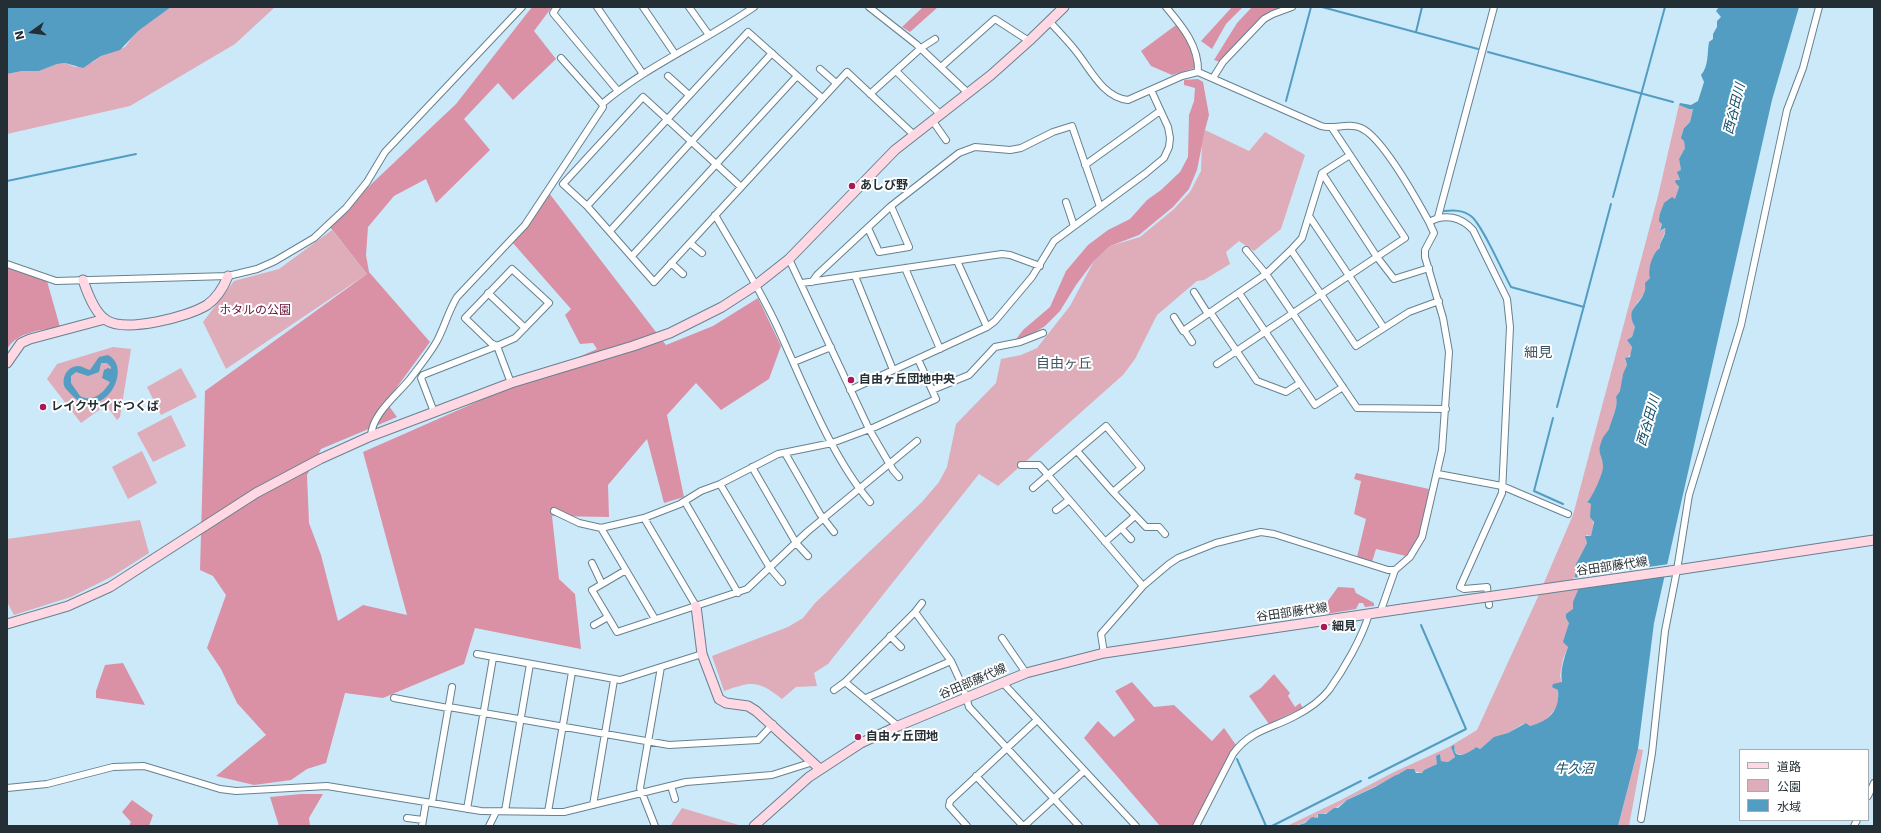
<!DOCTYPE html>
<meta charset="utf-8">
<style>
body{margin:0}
#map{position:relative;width:1881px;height:833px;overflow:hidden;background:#cce9f9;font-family:"DejaVu Sans","Noto Sans JP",sans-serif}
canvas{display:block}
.frame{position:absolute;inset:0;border:8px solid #242f35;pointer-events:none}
.legend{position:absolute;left:1739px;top:749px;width:130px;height:72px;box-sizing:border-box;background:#fff;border:1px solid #a7acae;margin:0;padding:5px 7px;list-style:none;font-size:12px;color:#242f35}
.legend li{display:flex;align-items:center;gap:8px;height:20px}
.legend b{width:20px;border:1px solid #a7acae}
.north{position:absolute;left:12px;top:12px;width:40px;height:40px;-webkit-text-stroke:3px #fff;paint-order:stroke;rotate:256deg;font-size:11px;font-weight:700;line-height:16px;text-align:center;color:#242f35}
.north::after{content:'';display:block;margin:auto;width:14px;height:18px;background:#242f35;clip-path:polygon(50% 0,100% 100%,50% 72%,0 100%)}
</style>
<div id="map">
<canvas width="1881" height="833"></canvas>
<div class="frame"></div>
<ul class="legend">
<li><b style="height:5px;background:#ffd8e4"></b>道路</li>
<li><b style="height:11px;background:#dfacb9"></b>公園</li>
<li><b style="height:11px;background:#539dc2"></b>水域</li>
</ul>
<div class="north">N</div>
</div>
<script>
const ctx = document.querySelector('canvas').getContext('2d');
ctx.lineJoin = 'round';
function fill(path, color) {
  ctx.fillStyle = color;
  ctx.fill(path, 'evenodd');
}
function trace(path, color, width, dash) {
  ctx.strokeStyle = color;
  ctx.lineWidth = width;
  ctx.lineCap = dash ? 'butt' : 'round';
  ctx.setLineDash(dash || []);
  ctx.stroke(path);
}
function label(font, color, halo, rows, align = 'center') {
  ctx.font = font + ' "DejaVu Sans","Noto Sans JP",sans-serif';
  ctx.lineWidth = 4;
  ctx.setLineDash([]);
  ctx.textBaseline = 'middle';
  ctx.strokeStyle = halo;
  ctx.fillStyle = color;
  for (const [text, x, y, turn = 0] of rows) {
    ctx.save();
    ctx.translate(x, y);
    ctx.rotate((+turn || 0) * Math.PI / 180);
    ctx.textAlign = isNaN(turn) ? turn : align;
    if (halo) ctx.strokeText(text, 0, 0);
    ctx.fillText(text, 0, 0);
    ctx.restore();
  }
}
fill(new Path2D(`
 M171 7H275L235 44 130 106 7 134V74L22 71H39L57 64 65 63 75 67 93 62 101 56 125 47 137 31Z
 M1679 105 1689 109 1693 108 1690 122 1684 128 1685 148 1679 159 1681 170 1678 175 1680 180H1678L1677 185 1679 187 1675 200 1673 199 1663 210 1659 217 1662 224 1660 228 1661 231 1666 228C1665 235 1659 242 1660 248 1655 256 1646 268 1650 278L1645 286 1646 290C1639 305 1625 308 1635 327L1632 337 1628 341 1632 347 1631 354 1625 360 1627 365C1627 369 1625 371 1623 375 1621 382 1624 388 1618 394 1618 409 1606 434 1602 451 1601 458 1605 465 1603 472 1600 480 1593 498 1587 501L1591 504C1592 516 1595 524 1591 536L1586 535 1587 543 1578 560 1575 576 1578 590 1564 642 1568 647 1563 659 1560 676 1562 683 1558 690V700L1557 707 1543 723 1530 726 1526 723C1519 725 1514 730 1508 733 1494 739 1492 738 1480 749L1476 747C1470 753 1462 758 1455 752V748L1451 747 1455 757 1448 762 1441 761 1440 754 1437 764 1424 770 1422 773 1407 769C1389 781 1369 789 1349 799 1338 805 1332 814 1317 815L1318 818 1312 817C1305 824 1296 826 1287 826L1341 800 1394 772 1449 747 1477 730 1537 599 1573 515 1658 196Z
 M1205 130 1249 151 1265 132 1305 155 1281 229 1254 251 1239 241 1226 252 1230 264 1204 280 1197 281 1157 315 1135 359 1123 375 998 486 979 474 828 664 814 673 817 686 796 687 782 699C758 680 752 681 724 691L712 656 788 627 803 618 815 603 922 502 939 482 947 467 956 424 996 383 1001 359 1021 355 1037 348 1070 306 1094 261 1110 246 1140 237 1174 209 1190 192 1201 171 1202 144Z
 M332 230 367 274 226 369 203 322 234 281 279 269Z
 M113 347 131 349 120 417 117 420 106 405 81 423 47 379 57 364Z
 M181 368 197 397 161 415 147 387Z
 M171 415 186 446 153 462 137 433Z
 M142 451 157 483 128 499 112 467Z
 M140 520 149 553 113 576 71 597 14 615 7 602V539Z
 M1638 749 1643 750 1629 826H1618Z
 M682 808 742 826H670Z`), '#dfacb9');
fill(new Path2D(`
 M532 7H552L534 31 556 59 513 100 498 83 464 119 490 150 436 203 426 179 394 196 368 227 366 255 369 272 430 342 386 402 397 417 321 449 307 475 309 523 321 555 338 621 363 605 407 615 363 452 597 349 593 343 580 344 565 315 571 309 512 242 520 235 549 193 666 345 713 326 758 298 781 346 769 379 721 410 696 383 667 415 684 497 664 503 647 439 608 485 609 517 552 516 559 579 575 594 581 649 475 628 464 664 383 698 345 693 326 763 307 769 291 780 254 785 216 776 266 735 237 703 221 669 207 648 226 595 213 576 200 570 205 391 367 274 330 227 343 215 364 191 456 104Z
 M923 7H938L910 32 902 27Z
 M1232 7H1243L1226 24 1212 49 1201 41Z
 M1252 7H1285L1276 10 1220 62 1214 60 1237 23Z
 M1176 25C1189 36 1192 52 1195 68L1172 75 1151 66 1141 51Z
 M1198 79 1203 82 1209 115 1205 130 1197 170 1189 189 1173 207 1139 235 1110 246 1094 261 1076 285 1060 311 1045 326 1026 338 1013 343 1023 330 1050 307 1066 271 1088 245 1108 230 1130 219 1147 200 1161 190 1180 172 1188 157 1189 115 1194 101 1195 88 1184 85V80Z
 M7 268 47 281 60 327C42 330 15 332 7 350Z
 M1356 473 1429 489 1420 535 1406 556 1376 549 1372 562 1357 557 1366 519 1354 514 1361 481 1354 479Z
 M1338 587 1354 588 1356 593 1374 603V606L1365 607 1363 603H1359L1356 609 1327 614 1325 605Z
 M123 663 145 705 96 698V691L105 665Z
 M1274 674 1290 693 1288 696 1295 707 1300 703 1303 708 1269 724 1249 696 1261 688Z
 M1132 682 1154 707 1174 705 1212 741 1224 728 1236 745 1193 826H1160L1084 738 1098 721 1114 737 1135 720 1115 691Z
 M301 794H323L309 818 310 826H279L270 797Z
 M132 800 153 815 149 826H129L131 822 122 812Z`), '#da91a5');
fill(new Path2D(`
 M7 7H171L138 31 120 50 101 56 83 68 65 63 57 64 39 71H22L7 74Z
 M1719 7H1799L1772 100 1654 623 1638 749 1618 826H1296L1305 823 1312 817 1318 818V814H1326L1334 808H1338L1347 800 1375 787 1396 775H1397L1407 769H1414L1416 773H1422L1424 770 1437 764 1436 756 1440 754 1441 761 1448 762 1455 757 1451 747 1454 745C1455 747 1454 750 1455 752 1459 760 1473 750 1476 747L1480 749 1494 737 1508 733 1526 723 1530 726C1549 721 1560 711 1558 690L1552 687 1553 684 1562 682C1560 671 1564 658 1568 647L1563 642 1569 623 1566 618V614L1573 609V602L1578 590 1575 576 1576 564 1587 543 1585 536H1591L1594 522 1590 517 1591 504 1587 502C1592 498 1603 474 1603 467 1603 454 1596 454 1602 440 1603 436 1607 433 1609 429 1611 421 1619 405 1616 397L1620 391 1623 374 1627 365 1625 358 1630 357 1632 347 1627 340 1632 337 1635 327C1625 308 1638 308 1644 293 1646 290 1645 287 1645 283L1650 278C1647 270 1653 252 1660 248 1659 241 1667 236 1665 228L1660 231 1662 224 1659 221C1659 214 1662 209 1664 203L1672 197 1675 199 1679 187 1675 182 1676 180H1680L1677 172 1681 170 1679 159 1685 148 1684 141 1681 138 1684 128 1690 122 1693 109H1689L1679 105 1680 103 1691 105 1698 101 1704 82 1701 75C1709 66 1707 53 1709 42L1713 39V34L1717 27V21L1721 17 1716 11Z
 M108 355C124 363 118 386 107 396 101 402 91 405 84 406 79 401 71 395 66 389 60 381 66 366 78 366 83 366 85 369 90 370L99 357ZM101 363H107L111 367V369L108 368 104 370 102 378 110 382C104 393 92 403 80 396L71 383V376L76 372 88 376 99 372Z`), '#539dc2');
fill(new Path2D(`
 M1669 564 1666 576 1575 589 1573 578Z`), '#cce9f9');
trace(new Path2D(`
 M1322 7 1478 49
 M1416 32 1422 7
 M1488 52 1673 102
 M1286 101 1311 7
 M7 181 136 154
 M1613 197 1665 7
 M1444 211C1454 210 1463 210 1471 216 1482 224 1503 273 1511 287L1584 307
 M1557 407 1611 204
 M1553 418 1534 491 1563 504
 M1237 759 1266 826
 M1369 778 1466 729 1421 625
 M1272 826 1361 781`), '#539dc2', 2);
const street = new Path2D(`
 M557 7 553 13 618 91
 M597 7 643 74
 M643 7 675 54
 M689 7 709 35
 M869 7 916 44 968 93
 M1166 7C1182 26 1199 46 1198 72
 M1050 22C1058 31 1067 40 1075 50 1090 68 1102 97 1128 100L1182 76 1198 72 1321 126C1334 130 1348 122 1361 128 1382 137 1417 200 1429 222L1434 233 1425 250V257L1443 318 1449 352 1442 450 1422 537 1410 557 1395 570 1380 613
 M561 58 602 104
 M941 67 995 19 1029 41
 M820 69 836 83
 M896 71 940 114
 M668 76 689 95
 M1213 78 1223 62 1264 19 1273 14 1292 7
 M870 94 921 48 935 39
 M932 120 946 140
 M1085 165 1160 111
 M1322 173 1377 257 1394 279 1429 268
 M741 187 643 97 563 184 587 206 654 282 847 72 913 134
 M1066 202 1074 226
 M587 206 748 32 822 98
 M715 215C736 251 758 286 776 324 802 380 830 455 870 502
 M1309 216 1384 328
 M1438 217 1494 7
 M1429 222C1445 213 1461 217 1473 230L1507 299 1510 327 1502 493 1460 587 1464 589 1487 587 1489 605
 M868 228 879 252 909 247 891 206
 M610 231 772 53
 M690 243 702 253
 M1246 250 1266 274 1357 408 1446 409
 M1291 250 1356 346 1409 312 1439 301
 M632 256 797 76
 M789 259 869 429 893 470 899 477
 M957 261 987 327
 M671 263 683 274
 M7 264 56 281 228 276 257 269 275 261 314 238 346 208 367 182 385 152 522 7
 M905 268 940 349
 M512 269 549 303 515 338 497 346 491 343 465 318Z
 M855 276 893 370
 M812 282 817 275 891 206 959 153 975 147 1010 150 1021 148 1053 132 1072 126 1100 207
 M802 283 1002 254 1010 255 1040 266
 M1194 292 1208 314
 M488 293 525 328
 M1239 293 1315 405 1343 387
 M1210 312 1257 381 1286 392 1300 383
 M1174 317 1183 331 1266 274 1291 250 1302 238 1322 173 1350 155
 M1184 330 1192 342
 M794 362 831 347
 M1217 364 1405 238 1332 128
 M850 390 987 327 995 321 1032 277 1054 241 1146 173 1164 158 1169 147 1170 138 1168 127 1151 90
 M932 390 969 375 995 347 1020 342 1043 333
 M434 412 421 378 423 375 497 346 511 383
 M371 436C372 414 397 395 410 379 419 367 432 351 438 339 445 325 449 310 457 297L525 225 603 107 602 104C648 65 704 42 754 7
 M1077 451 1113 492
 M785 453 820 514 834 532
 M1021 465H1039L1048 475 1033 488
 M752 467 796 543 808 556
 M1438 474 1502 486 1568 514
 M720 484 770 568 782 582
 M685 502 738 593
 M1056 510 1069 500
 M554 511 579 523 601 528 644 518 680 504 701 491 720 484 778 454 832 443 875 427 936 399 918 359
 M644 518 696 606
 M601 528 655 619
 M1121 528 1131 539
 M1105 542 1135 516
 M592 563 602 584
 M626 570 592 590 617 632 747 589 807 532 917 441
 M1143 586 1048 475 1106 426 1141 468 1113 492 1146 527H1159L1165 534
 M915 612 922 603
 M594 625 608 617
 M890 636 901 647
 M1002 638 1026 673
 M1104 653 1101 634 1143 586 1169 564 1178 558 1216 543 1248 535 1261 532 1274 534 1388 570H1395
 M477 654 620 680 702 654
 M1003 683 1136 826
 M834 690 845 682
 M394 698 448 708
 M866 698 951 661
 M449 707 669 745 758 740 773 724
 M898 726 845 682 915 612 951 661 963 687 969 707 1079 826
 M976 776 1023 826
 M671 786 675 799
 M7 788 47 784 113 767 144 766 220 789 236 791 327 786 481 811 555 812H564L686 782 772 775 813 762
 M1868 796 1874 783
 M432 802 452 687
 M593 805 614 680
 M467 809 493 658
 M505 811 530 664
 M548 812 572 672
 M407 818 423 820
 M1641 819 1652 753 1665 631 1677 570 1689 495 1741 325 1787 110 1803 68 1819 7
 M422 826 426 802
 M489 826 496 812
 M655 826 640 788 661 667
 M967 826 949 806 950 801 1037 720
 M1024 826 1084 771
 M1196 826 1233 754C1250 730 1271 729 1295 716 1307 710 1321 700 1329 690 1344 669 1362 638 1369 614
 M1854 826 1857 820`);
const secondary = new Path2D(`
 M83 280C87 292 95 313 106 320 125 333 188 317 207 305 217 298 224 286 228 276
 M7 363 21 343 30 339 105 319
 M1670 571 1874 540
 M696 606 702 654 719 699 726 703 748 706 756 711 820 769
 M7 624 68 606 110 587 256 493 320 459 371 436 511 383 633 346 670 333 722 307 756 285 789 259 895 150 991 75 1029 41 1064 7
 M754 826 809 777 861 743 898 726 1026 673 1104 653 1402 609`);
trace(street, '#67818f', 8);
trace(secondary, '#67818f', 11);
trace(street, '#fff', 6);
trace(secondary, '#ffd8e4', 9);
const secondaryBridge = new Path2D(`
 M1402 609 1670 571`);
trace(secondaryBridge, '#67818f', 11, []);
trace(secondaryBridge, '#ffd8e4', 9);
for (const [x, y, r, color] of [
 [852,186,4,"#a81957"],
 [851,380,4,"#a81957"],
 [43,407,4,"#a81957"],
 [1324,627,4,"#a81957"],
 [858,737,4,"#a81957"]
]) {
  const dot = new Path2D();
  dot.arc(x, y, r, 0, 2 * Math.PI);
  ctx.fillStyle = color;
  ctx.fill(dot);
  trace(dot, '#fff', 1.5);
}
label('bold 12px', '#242f35', '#fff', [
 ["あしび野",860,186],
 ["自由ヶ丘団地中央",859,380],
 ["レイクサイドつくば",51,407],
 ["細見",1332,627],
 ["自由ヶ丘団地",866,737]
], 'left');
label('12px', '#681235', '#fff', [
 ["ホタルの公園",255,311]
]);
label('12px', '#242f35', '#fff', [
 ["谷田部藤代線",1612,567,-8],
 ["谷田部藤代線",1292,613,-8],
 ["谷田部藤代線",973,682,-23]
]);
label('italic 13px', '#134e68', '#fff', [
 ["西谷田川",1735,109,-76],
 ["西谷田川",1649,421,-74],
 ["牛久沼",1574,770]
]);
label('14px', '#3d5663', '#fff', [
 ["細見",1538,353],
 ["自由ヶ丘",1064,364]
]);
</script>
